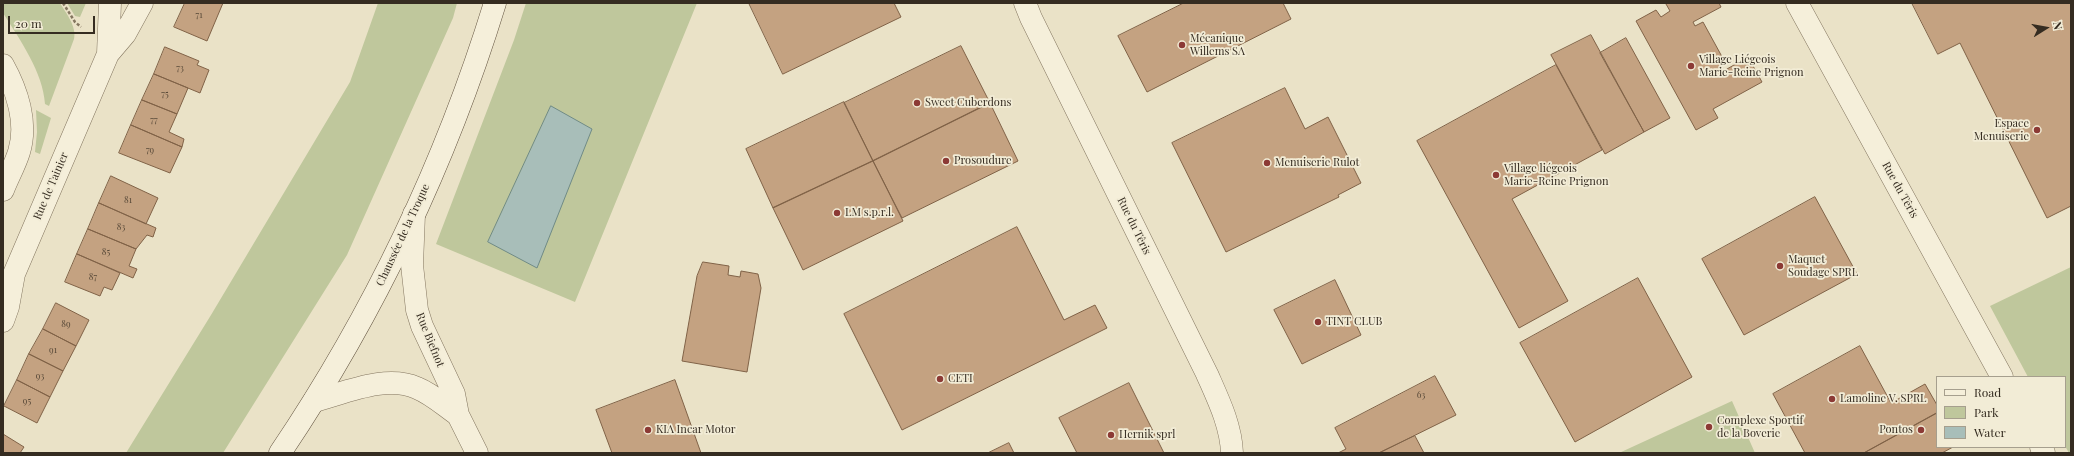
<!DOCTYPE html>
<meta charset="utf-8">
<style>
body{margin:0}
#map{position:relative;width:2074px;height:456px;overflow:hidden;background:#eae2c7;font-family:"Playfair Display",serif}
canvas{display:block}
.frame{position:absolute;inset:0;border:4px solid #352c21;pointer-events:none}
.legend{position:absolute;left:1936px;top:376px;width:130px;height:72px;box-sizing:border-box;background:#f2ecd6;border:1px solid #a69f8e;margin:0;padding:5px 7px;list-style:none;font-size:12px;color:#352c21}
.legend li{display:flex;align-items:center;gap:8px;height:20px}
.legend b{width:20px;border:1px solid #a69f8e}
.north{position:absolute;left:2026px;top:8px;width:40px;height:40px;-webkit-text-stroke:3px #f2ecd6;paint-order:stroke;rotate:79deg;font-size:11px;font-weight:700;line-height:16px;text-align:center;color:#352c21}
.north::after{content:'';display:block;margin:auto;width:14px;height:18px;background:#352c21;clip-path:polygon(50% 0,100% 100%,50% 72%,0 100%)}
.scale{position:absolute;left:8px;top:16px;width:87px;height:18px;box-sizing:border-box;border:2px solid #352c21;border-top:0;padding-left:5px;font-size:12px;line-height:14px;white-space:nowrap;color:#352c21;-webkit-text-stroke:3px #f2ecd6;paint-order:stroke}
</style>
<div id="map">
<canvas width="2074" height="456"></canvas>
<div class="frame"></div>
<ul class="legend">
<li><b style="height:5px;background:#f5efda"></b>Road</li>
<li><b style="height:11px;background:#bfc79c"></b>Park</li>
<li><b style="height:11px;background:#a8beb9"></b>Water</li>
</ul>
<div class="north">N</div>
<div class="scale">20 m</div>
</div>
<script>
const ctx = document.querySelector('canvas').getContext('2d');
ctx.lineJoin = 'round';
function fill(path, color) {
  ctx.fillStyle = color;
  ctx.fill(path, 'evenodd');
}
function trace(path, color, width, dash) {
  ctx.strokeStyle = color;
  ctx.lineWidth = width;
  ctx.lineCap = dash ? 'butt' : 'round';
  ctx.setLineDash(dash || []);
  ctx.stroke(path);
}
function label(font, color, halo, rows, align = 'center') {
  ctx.font = font + ' "Playfair Display",serif';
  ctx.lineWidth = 3.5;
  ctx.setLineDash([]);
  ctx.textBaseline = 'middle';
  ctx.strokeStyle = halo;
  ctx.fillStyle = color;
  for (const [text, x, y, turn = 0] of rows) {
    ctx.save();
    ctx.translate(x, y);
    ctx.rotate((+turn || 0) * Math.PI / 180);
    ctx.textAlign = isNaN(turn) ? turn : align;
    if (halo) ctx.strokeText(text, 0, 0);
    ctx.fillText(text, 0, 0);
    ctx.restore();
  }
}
fill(new Path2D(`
 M3 3H60C66 13 77 27 74 39L49 106 45 104C43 72 20 40 3 13Z
 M67 3H86L80 17 75 16Z
 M378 3H457L453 18 347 255 223 453H126L211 315 350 82Z
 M526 3H697L575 302 436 244 514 40Z
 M36 110 51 118 40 154 35 152 37 132Z
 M2071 267V453H2069L2065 446V377H2028L1990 306Z
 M1732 401 1755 453H1619Z`), '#bfc79c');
const water = new Path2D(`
 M551 106 592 129 537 268 488 242Z`);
fill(water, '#a8beb9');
trace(water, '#708b86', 1);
const building = new Path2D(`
 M185 3H223L207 41 174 27Z
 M749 3H894L901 17 783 74Z
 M1184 3H1283L1291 19 1147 92 1118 36Z
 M1668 3H1719L1721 7 1693 22 1695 26 1703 22 1726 64 1718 68 1720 73 1748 57 1762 82 1713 109 1718 118 1696 130 1636 21 1656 10 1661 17 1670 11 1666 4Z
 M1912 3H2071V206L2047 218 1960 43 1938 54Z
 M1591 35 1644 132 1605 154 1551 55Z
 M1626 38 1670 118 1644 132 1600 53Z
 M961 46 990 103 873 161 844 103Z
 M165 47 199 61 197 65 209 70 200 93 154 74Z
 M1556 65 1602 150 1512 199 1568 301 1519 328 1417 141Z
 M154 74 188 88 177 114 142 100Z
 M1285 88 1305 129 1328 117 1361 183 1338 195 1339 197 1226 252 1172 143Z
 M142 100 177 114 169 132 184 139 182 147 131 125Z
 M844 102 873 161 773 208 746 149Z
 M990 103 1018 161 902 218 873 161Z
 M131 125 182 147 170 173 119 153Z
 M873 161 903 221 803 270 773 208Z
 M111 176 158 198 146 224 99 203Z
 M1815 197 1857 274 1744 335 1702 259Z
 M99 203 156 228 153 237 147 235 136 249 88 229Z
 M1017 227 1064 320 1095 305 1107 328 902 430 844 314Z
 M88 229 136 249 129 266 137 269 133 278 77 254Z
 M77 254 120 273 112 290 104 287 100 296 65 282Z
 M703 262 729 266 728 275 740 277 741 271 758 274 761 288 747 372 682 361 697 276Z
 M1638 278 1692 377 1575 442 1520 343Z
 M1335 280 1361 335 1302 364 1274 310Z
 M56 303 89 320 76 346 43 329Z
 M43 329 76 346 63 371 29 354Z
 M1860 346 1891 403 1925 384 1937 405V413L1864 453H1805L1773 394Z
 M29 354 63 371 50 397 17 380Z
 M1435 376 1456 415 1379 453H1338L1346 449 1335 428Z
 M17 380 50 397 37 423 4 406Z
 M675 380 701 453H612L596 410Z
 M1129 383 1164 453H1077L1059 418Z
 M1937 413V447H1953L1942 453H1864Z
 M3 434 24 447 20 453H3Z
 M1415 436 1424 453H1379Z
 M1009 443 1014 453H988Z`);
fill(building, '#c4a281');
trace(building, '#806247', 1);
const street = new Path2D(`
 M1025 3 1031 18 1207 374C1218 399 1231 425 1232 453
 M1797 3 2002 377
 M108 54 110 3
 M3 65C17 90 28 123 19 152 15 165 8 177 3 190
 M414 214 412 265 417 310 422 326 454 394 458 415 477 453
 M3 321 8 307 14 274 108 54 125 34 142 3
 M314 401C345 393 386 374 417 388 432 394 445 406 458 415
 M2041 447 2044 453`);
const secondary = new Path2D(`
 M280 453C373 315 446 162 495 3`);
trace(street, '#83755f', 23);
trace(secondary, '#655642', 23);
trace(new Path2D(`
 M63 3 75 22 81 27`), '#83755f', 2.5, [3, 2]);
trace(street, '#f5efda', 22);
trace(secondary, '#f5efda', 22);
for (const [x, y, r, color] of [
 [1182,45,4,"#8c3a35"],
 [1691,66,4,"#8c3a35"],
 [917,103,4,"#8c3a35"],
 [2037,130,4,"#8c3a35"],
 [946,161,4,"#8c3a35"],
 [1267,163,4,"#8c3a35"],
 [1496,175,4,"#8c3a35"],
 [837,213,4,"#8c3a35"],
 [1780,266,4,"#8c3a35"],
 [1318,322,4,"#8c3a35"],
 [940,379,4,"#8c3a35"],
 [1832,399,4,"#8c3a35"],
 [1709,427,4,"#8c3a35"],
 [648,430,4,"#8c3a35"],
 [1921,430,4,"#8c3a35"],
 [1111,435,4,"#8c3a35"]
]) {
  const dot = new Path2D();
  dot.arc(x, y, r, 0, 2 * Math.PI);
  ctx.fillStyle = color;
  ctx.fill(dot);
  trace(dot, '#f2ecd6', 1.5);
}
label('9px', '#594a39', null, [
 ["71",199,15],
 ["73",180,68],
 ["75",165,94],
 ["77",154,120],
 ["79",150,150],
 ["81",128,200],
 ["83",121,227],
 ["85",106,252],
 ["87",93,277],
 ["89",66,324],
 ["91",53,350],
 ["93",40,376],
 ["63",1421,395],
 ["95",27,401]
]);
label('11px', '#352c21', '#f2ecd6', [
 ["Mécanique",1190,39],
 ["Willems SA",1190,52],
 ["Village Liégeois",1699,60],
 ["Marie-Reine Prignon",1699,73],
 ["Sweet Cuberdons",925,103],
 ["Espace",2029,124,"right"],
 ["Menuiserie",2029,137,"right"],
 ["Prosoudure",954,161],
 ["Menuiserie Rulot",1275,163],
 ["Village liégeois",1504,169],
 ["Marie-Reine Prignon",1504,182],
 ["LM s.p.r.l.",845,213],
 ["Maquet",1788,260],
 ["Soudage SPRL",1788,273],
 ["TINT CLUB",1326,322],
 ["CETI",948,379],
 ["Lamoline V. SPRL",1840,399],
 ["Complexe Sportif",1717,421],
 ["de la Boverie",1717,434],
 ["KIA Incar Motor",656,430],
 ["Pontos",1913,430,"right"],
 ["Hernik sprl",1119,435]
], 'left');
label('11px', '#352c21', '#f2ecd6', [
 ["Rue de Tainier",51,186,-67],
 ["Rue du Têris",1900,190,61],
 ["Rue du Têris",1134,226,64],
 ["Chaussée de la Troque",403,235,-65],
 ["Rue Biefnot",430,340,68]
]);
</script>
